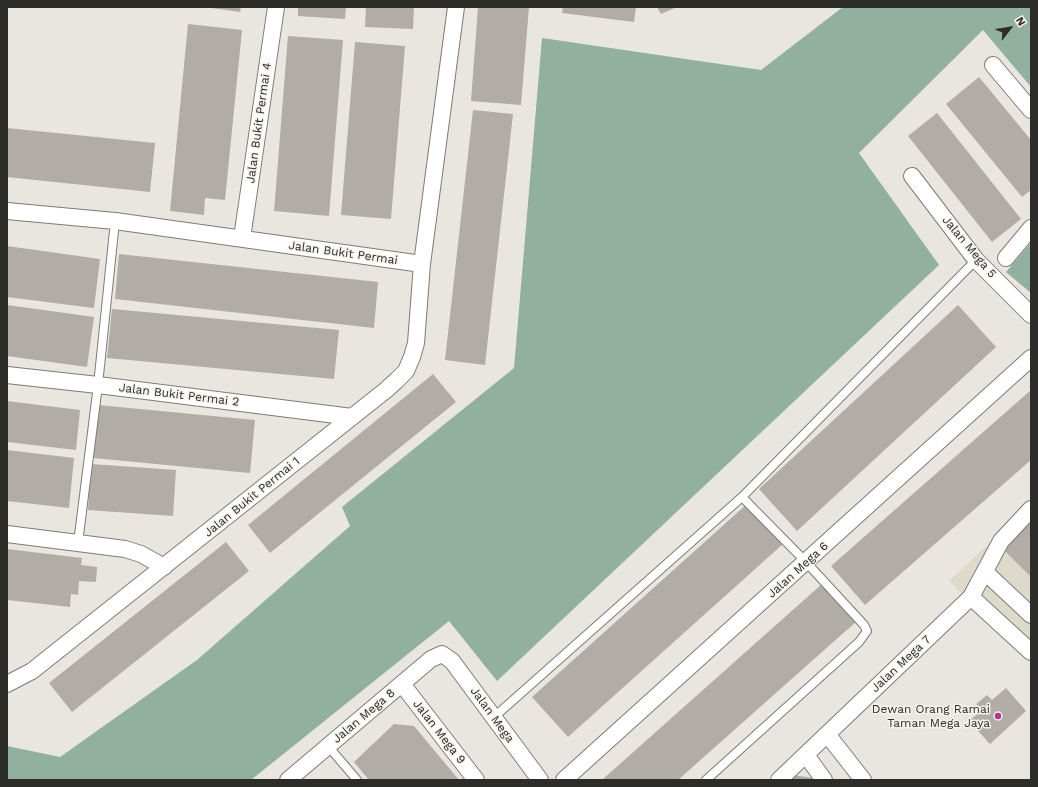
<!DOCTYPE html>
<style>
body{margin:0}
#map{position:relative;width:1038px;height:787px;overflow:hidden;background:#e8e6df;font-family:"Work Sans",sans-serif}
canvas{display:block}
.frame{position:absolute;inset:0;border:8px solid #2c2c29;pointer-events:none}
.north{position:absolute;left:990px;top:8px;width:40px;height:40px;-webkit-text-stroke:3px #f5f3ec;paint-order:stroke;rotate:59deg;font-size:11px;font-weight:700;line-height:16px;text-align:center;color:#2c2c29}
.north::after{content:'';display:block;margin:auto;width:14px;height:18px;background:#2c2c29;clip-path:polygon(50% 0,100% 100%,50% 72%,0 100%)}
</style>
<div id="map">
<canvas width="1038" height="787"></canvas>
<div class="frame"></div>
<div class="north">N</div>
</div>
<script>
const ctx = document.querySelector('canvas').getContext('2d');
ctx.lineJoin = 'round';
function fill(path, color) {
  ctx.fillStyle = color;
  ctx.fill(path, 'evenodd');
}
function trace(path, color, width, dash) {
  ctx.strokeStyle = color;
  ctx.lineWidth = width;
  ctx.lineCap = dash ? 'butt' : 'round';
  ctx.setLineDash(dash || []);
  ctx.stroke(path);
}
function label(font, color, halo, rows, align = 'center') {
  ctx.font = font + ' "Work Sans",sans-serif';
  ctx.lineWidth = 3;
  ctx.setLineDash([]);
  ctx.textBaseline = 'middle';
  ctx.strokeStyle = halo;
  ctx.fillStyle = color;
  for (const [text, x, y, turn = 0] of rows) {
    ctx.save();
    ctx.translate(x, y);
    ctx.rotate((+turn || 0) * Math.PI / 180);
    ctx.textAlign = isNaN(turn) ? turn : align;
    if (halo) ctx.strokeText(text, 0, 0);
    ctx.fillText(text, 0, 0);
    ctx.restore();
  }
}
fill(new Path2D(`
 M1031 504V660L949 581Z`), '#dddacb');
fill(new Path2D(`
 M843 7H1031V87L983 30 859 153 939 265 497 681 449 621 251 780H7V746L60 757 197 660 350 526 342 507 514 368 542 38 761 70Z
 M1031 243V293L1006 272Z`), '#91b0a0');
fill(new Path2D(`
 M204 7H241L240 12Z
 M298 7H346L345 19 298 16Z
 M366 7H414L413 29 365 27Z
 M478 7H529L521 105 471 101Z
 M563 7H636L634 22 562 13Z
 M657 7H677L661 14Z
 M188 24 242 30 225 200 205 198 204 215 170 211Z
 M288 36 343 40 329 216 274 211Z
 M355 42 405 46 391 219 341 215Z
 M979 77 1031 140V190L1022 197 946 104Z
 M473 110 513 114 485 365 445 360Z
 M937 113 1021 219 992 242 908 136Z
 M7 128 155 143 150 192 7 177Z
 M7 246 100 259 94 308 7 297Z
 M119 254 378 282 374 328 115 299Z
 M7 305 94 317 87 367 7 356Z
 M958 305 996 347 797 531 759 489Z
 M112 309 339 330 334 379 107 358Z
 M433 374 456 402 270 553 248 525Z
 M1031 390V460L865 605 831 566Z
 M7 401 80 410 76 450 7 442Z
 M98 405 255 420 250 473 93 458Z
 M7 450 74 458 69 508 7 501Z
 M91 464 176 470 173 516 88 510Z
 M747 504 783 544 568 737 532 697Z
 M1031 518V577L1002 548Z
 M226 542 249 571 72 712 49 683Z
 M7 549 82 558 81 565 97 567 96 582 79 581 78 595 71 594 70 607 7 600Z
 M822 584 856 622 840 636 678 780H604L603 779Z
 M1006 688 1026 711 990 744 969 721 982 710 976 704 987 695 992 700Z
 M394 724 414 726 459 780H369L354 762Z
 M793 775 814 778 815 780H788Z`), '#b1aca6');
const lane = new Path2D(`
 M78 543 98 385 115 221
 M493 718 742 497 976 260
 M328 746 357 780
 M706 780 859 642 867 631 864 625 806 562 742 497`);
const street = new Path2D(`
 M993 65 1031 110
 M912 176 976 260 1031 315
 M7 211 115 221 422 264
 M242 238 276 7
 M1006 258 1031 228
 M7 375 98 385 352 417
 M7 534 125 549 141 554 164 567
 M985 572 1031 615
 M971 597 1031 652
 M7 684 32 671 386 390 397 380 406 371 412 357 416 343 422 264 456 7
 M402 684 476 780
 M827 734 863 780
 M806 755 824 780
 M288 780 431 659 442 654 452 661 540 780
 M564 780 1031 358
 M779 780 971 597 1001 541 1031 509`);
trace(lane, '#7d7c75', 10);
trace(street, '#7d7c75', 18);
trace(lane, '#fff', 8);
trace(street, '#fff', 16);
for (const [x, y, r, color] of [
 [998,716,4,"#b63988"]
]) {
  const dot = new Path2D();
  dot.arc(x, y, r, 0, 2 * Math.PI);
  ctx.fillStyle = color;
  ctx.fill(dot);
  trace(dot, '#f5f3ec', 1.5);
}
label('12px', '#2c2c29', '#f5f3ec', [
 ["Jalan Bukit Permai 4",259,123,-82],
 ["Jalan Mega 5",969,247,50],
 ["Jalan Bukit Permai",343,253,8],
 ["Jalan Bukit Permai 2",179,395,7],
 ["Jalan Bukit Permai 1",252,497,-39],
 ["Jalan Mega 6",798,570,-42],
 ["Jalan Mega 7",901,664,-43],
 ["Jalan Mega",492,715,54],
 ["Jalan Mega 8",364,716,-40],
 ["Jalan Mega 9",439,732,52]
]);
label('12px', '#2c2c29', '#f5f3ec', [
 ["Dewan Orang Ramai",990,709],
 ["Taman Mega Jaya",990,723]
], 'right');
</script>
